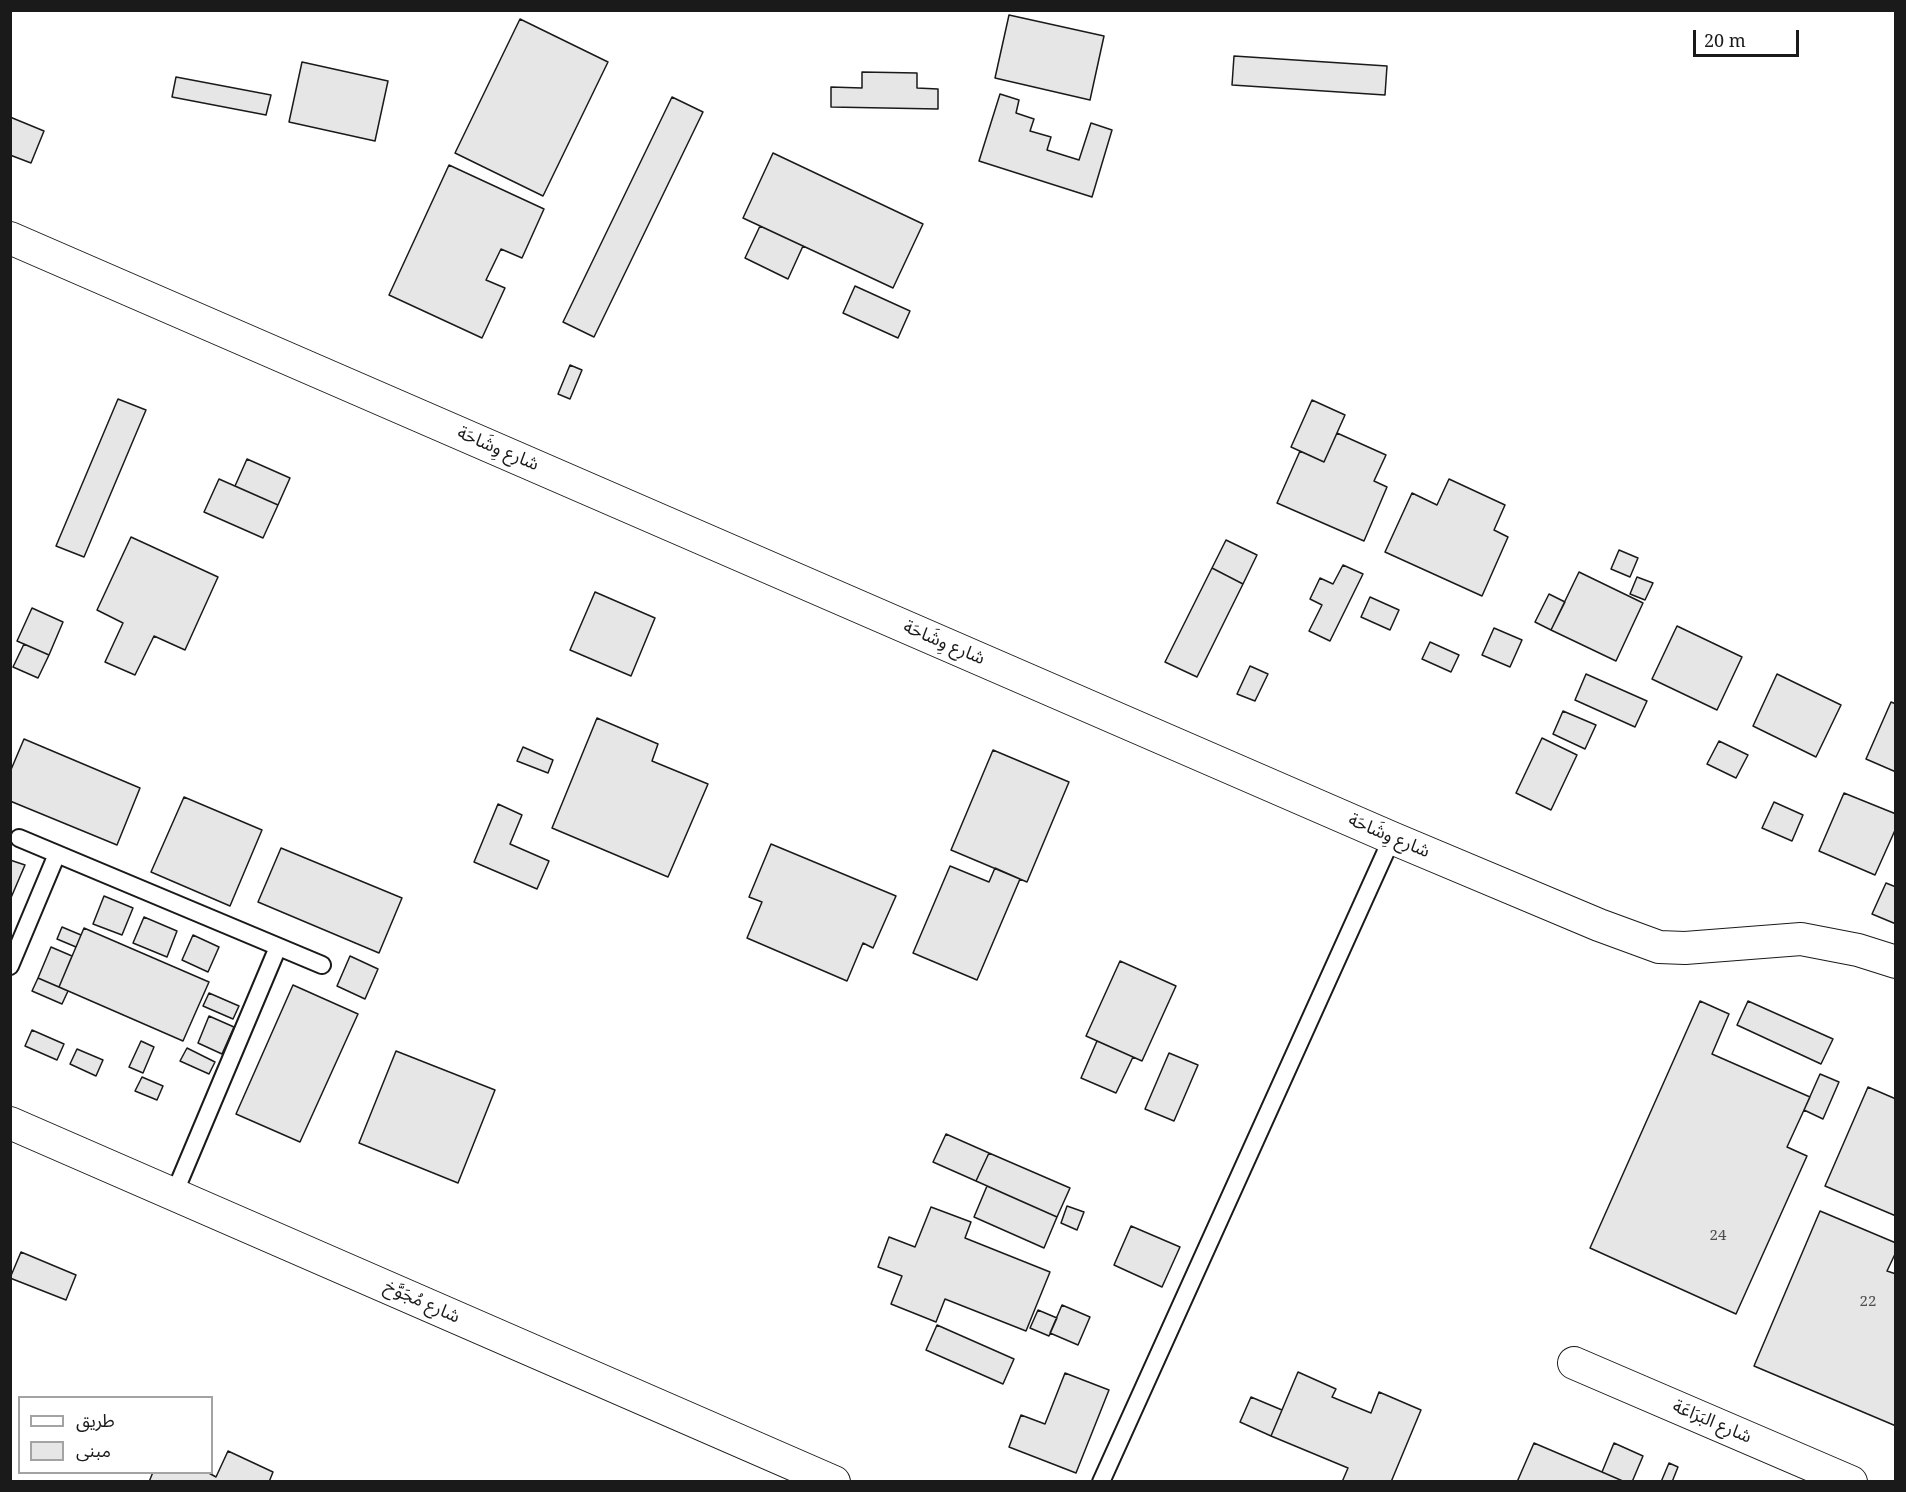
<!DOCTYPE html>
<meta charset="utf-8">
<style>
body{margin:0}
#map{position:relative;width:1906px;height:1492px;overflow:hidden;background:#fff;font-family:"Noto Serif","Noto Sans Arabic",serif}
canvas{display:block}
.frame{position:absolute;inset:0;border:12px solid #1a1a1a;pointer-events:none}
.legend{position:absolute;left:18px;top:1396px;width:195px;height:78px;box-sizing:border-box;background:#fff;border:2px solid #a3a3a3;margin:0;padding:8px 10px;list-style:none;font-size:18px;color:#1a1a1a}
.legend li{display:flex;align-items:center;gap:12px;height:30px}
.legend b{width:30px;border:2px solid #a3a3a3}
.scale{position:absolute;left:1693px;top:30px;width:106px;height:27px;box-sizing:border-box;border:3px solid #1a1a1a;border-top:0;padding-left:8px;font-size:18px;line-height:21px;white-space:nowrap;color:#1a1a1a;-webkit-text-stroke:4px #fff;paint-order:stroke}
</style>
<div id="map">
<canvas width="1906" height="1492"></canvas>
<div class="frame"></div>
<ul class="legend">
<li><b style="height:8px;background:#fff"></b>طريق</li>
<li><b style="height:16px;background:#e6e6e6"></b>مبنى</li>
</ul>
<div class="scale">20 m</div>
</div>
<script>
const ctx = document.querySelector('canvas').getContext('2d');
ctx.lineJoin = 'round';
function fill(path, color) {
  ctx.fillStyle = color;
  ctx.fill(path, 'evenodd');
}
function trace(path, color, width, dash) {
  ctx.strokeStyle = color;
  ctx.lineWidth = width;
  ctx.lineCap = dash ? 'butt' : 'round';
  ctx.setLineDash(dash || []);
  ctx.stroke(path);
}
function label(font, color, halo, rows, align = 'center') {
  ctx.font = font + ' "Noto Serif","Noto Sans Arabic",serif';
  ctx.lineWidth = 4.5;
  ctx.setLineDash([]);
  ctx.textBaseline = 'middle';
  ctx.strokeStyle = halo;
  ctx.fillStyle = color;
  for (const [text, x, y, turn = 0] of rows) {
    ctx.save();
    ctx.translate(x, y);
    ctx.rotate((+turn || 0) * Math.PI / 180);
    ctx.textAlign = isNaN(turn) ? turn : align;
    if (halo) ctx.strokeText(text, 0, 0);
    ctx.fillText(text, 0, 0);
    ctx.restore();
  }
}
const building = new Path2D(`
 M1009 15 1104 36 1090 100 995 78Z
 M520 19 608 62 543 196 455 153Z
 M1234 56 1387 66 1385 95 1232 85Z
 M302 62 388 81 375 141 289 122Z
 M862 72 917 73V88L938 89V109L831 107V87L862 88Z
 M176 77 271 95 266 115 172 97Z
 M1000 94 1019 100 1016 113 1034 119 1030 131 1051 137 1047 150 1079 160 1091 123 1112 130 1092 197 979 161Z
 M672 97 703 112 594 337 563 322Z
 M10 117 44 131 31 163 10 155Z
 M773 153 923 224 893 288 743 218Z
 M449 165 544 209 522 258 501 249 486 280 505 288 482 338 389 295Z
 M760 226 803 246 788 279 745 258Z
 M855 286 910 311 898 338 843 313Z
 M570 365 582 370 570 399 558 394Z
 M118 399 146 410 84 557 56 546Z
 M1312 400 1345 415 1324 462 1291 447Z
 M1337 433 1386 455 1374 481 1387 487 1364 541 1277 503 1300 451 1324 462Z
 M247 459 290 478 278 505 235 486Z
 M219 479 278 505 263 538 204 512Z
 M1449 479 1505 505 1494 530 1508 537 1482 596 1385 552 1412 493 1437 505Z
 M131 537 218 577 185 650 154 636 135 675 105 662 123 623 97 610Z
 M1226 540 1257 555 1243 584 1212 568Z
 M1619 550 1638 558 1630 577 1611 569Z
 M1343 565 1363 574 1330 641 1309 631 1322 605 1310 599 1320 578 1333 584Z
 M1212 568 1243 584 1197 677 1165 662Z
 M1579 572 1643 603 1616 661 1551 630Z
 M1637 577 1653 583 1645 600 1630 594Z
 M595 592 655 618 631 676 570 650Z
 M1549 594 1565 602 1551 630 1535 622Z
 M1370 597 1399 610 1390 630 1361 617Z
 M32 608 63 622 49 655 17 641Z
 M1677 626 1742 657 1717 710 1652 679Z
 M1494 628 1522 640 1510 667 1482 655Z
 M1430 642 1459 655 1451 672 1422 659Z
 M24 644 49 655 38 678 13 667Z
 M1250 666 1268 674 1255 701 1237 694Z
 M1586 674 1647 701 1635 727 1575 700Z
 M1777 674 1841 705 1816 757 1753 726Z
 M1891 702 1896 704V772L1866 759Z
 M1563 711 1596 725 1585 749 1553 734Z
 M597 718 658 744 652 761 708 784 668 877 552 828Z
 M1542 738 1577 755 1551 810 1516 793Z
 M24 739 140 788 117 845 10 801V772Z
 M1719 741 1748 755 1736 778 1707 764Z
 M523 747 553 760 548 773 517 761Z
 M993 750 1069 782 1027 882 951 850Z
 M1844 793 1896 814V828L1875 875 1819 851Z
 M184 797 262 830 230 906 151 872Z
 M1774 802 1803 815 1792 841 1762 828Z
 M498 804 522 815 510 844 549 861 537 889 474 862Z
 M771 844 896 896 873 948 863 943 847 981 747 938 762 902 749 897Z
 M281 848 402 898 379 953 258 902Z
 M10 860 25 865 10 900Z
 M950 866 989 882 995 868 1020 879 977 980 913 953Z
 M1886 883 1896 887V924L1872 914Z
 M104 896 133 908 122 935 93 924Z
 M144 917 177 931 167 957 133 943Z
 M62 927 81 935 76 947 57 939Z
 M84 928 209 982 183 1041 59 987Z
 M193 935 219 947 208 972 182 960Z
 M51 947 72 956 59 987 38 978Z
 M350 956 378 969 365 999 337 986Z
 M1120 961 1176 986 1142 1061 1086 1036Z
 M38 978 68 991 62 1004 32 991Z
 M293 985 358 1014 300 1142 236 1114Z
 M209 993 239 1006 233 1019 203 1006Z
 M1700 1001 1729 1014 1712 1054 1810 1097 1787 1147 1807 1156 1736 1314 1590 1248Z
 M1748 1001 1833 1039 1821 1064 1737 1025Z
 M209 1016 234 1027 222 1054 198 1043Z
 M32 1030 64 1044 57 1060 25 1046Z
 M141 1041 154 1047 143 1073 129 1067Z
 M1097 1041 1133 1057 1116 1093 1081 1078Z
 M187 1048 215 1062 209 1074 180 1061Z
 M77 1049 103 1060 96 1076 70 1064Z
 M396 1051 495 1090 458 1183 359 1143Z
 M1169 1053 1198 1065 1174 1121 1145 1109Z
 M1820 1074 1839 1082 1823 1119 1804 1110Z
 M142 1077 163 1086 157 1100 135 1091Z
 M1868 1087 1896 1099V1216L1825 1186Z
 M946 1134 989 1153 976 1181 933 1162Z
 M989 1153 1070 1188 1057 1217 976 1181Z
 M987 1186 1057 1217 1044 1248 974 1217Z
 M1067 1206 1084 1212 1077 1230 1061 1223Z
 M931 1207 971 1222 965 1238 1050 1272 1026 1331 945 1299 936 1322 891 1304 902 1276 878 1267 889 1237 915 1247Z
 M1820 1211 1896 1243V1252L1887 1271 1896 1274V1426L1754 1366Z
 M1131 1226 1180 1247 1162 1287 1114 1265Z
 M21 1252 76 1275 66 1300 10 1278Z
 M1062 1305 1090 1317 1078 1345 1050 1333Z
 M1038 1310 1057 1318 1049 1336 1030 1328Z
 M937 1325 1014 1359 1003 1384 926 1350Z
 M1298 1372 1336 1389 1332 1397 1371 1413 1379 1392 1421 1410 1391 1482H1342L1348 1468 1271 1436Z
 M1065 1373 1109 1390 1076 1473 1009 1447 1021 1415 1045 1424Z
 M1251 1397 1282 1410 1271 1436 1240 1422Z
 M1534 1443 1602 1472 1625 1482H1517Z
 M1614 1443 1643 1456 1632 1482H1625L1602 1472Z
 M228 1451 273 1472 269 1482H149L153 1472H207L216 1477Z
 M1669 1463 1678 1467 1672 1482H1661Z`);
fill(building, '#e6e6e6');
trace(building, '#1a1a1a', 1.5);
const service = new Path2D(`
 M19 838 322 965
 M10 966 57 854
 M174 1194 278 947
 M1101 1482 1392 838`);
const minor = new Path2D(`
 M10 238 1392 838 1599 925 1659 947 1685 948 1801 939 1858 950 1896 962
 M10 1123 834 1482
 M1574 1363 1851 1482`);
trace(service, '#1a1a1a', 20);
trace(minor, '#1a1a1a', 34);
trace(service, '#fff', 16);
trace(minor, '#fff', 32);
label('15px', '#4d4d4d', null, [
 ["24",1718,1236],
 ["22",1868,1302]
]);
label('18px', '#1a1a1a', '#fff', [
 ["شارع وِشَاحَة",498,449,23],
 ["شارع وِشَاحَة",944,643,23],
 ["شارع وِشَاحَة",1389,836,23],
 ["شارع مُجَوَّخ",422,1302,24],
 ["شارع البَرَاعَة",1712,1422,23]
]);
</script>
